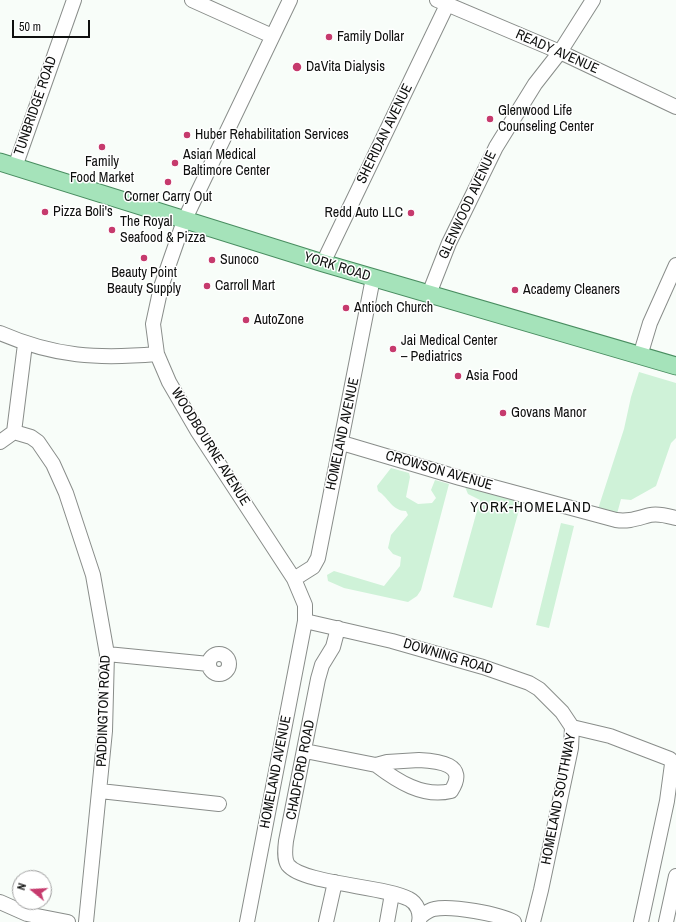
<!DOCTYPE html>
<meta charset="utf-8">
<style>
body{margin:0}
#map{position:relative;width:676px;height:922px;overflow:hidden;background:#f8fdf9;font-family:"Archivo Narrow",sans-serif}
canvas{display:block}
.north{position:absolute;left:12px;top:870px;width:40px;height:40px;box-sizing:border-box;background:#fff;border:1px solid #9f9f9f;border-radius:50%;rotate:288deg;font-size:11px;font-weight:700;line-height:16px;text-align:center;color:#0e0f0e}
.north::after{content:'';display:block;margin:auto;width:14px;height:18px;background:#c63a6d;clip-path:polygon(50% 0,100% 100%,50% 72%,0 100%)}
.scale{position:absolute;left:12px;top:20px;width:78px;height:18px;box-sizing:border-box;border:2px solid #0e0f0e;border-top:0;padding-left:5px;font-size:12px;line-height:14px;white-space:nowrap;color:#0e0f0e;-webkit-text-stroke:3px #fff;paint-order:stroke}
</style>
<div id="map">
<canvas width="676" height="922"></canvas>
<div class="north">N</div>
<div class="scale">50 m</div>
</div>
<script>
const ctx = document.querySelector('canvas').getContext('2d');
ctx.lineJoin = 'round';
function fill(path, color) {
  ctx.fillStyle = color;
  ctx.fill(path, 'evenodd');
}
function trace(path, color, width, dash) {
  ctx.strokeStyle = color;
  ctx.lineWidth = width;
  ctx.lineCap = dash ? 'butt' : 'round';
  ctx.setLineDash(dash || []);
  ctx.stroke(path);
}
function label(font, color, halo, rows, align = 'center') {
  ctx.font = font + ' "Archivo Narrow",sans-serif';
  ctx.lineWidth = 3;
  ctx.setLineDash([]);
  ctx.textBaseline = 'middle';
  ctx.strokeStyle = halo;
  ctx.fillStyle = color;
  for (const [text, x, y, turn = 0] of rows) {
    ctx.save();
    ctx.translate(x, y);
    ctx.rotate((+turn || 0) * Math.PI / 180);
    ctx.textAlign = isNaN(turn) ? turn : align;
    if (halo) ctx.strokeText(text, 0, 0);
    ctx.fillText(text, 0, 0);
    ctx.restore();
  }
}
fill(new Path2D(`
 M639 372 676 383V438L671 443 656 486 631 500 621 499 617 514 598 509 624 429 631 397Z
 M391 468 409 473 410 477 406 497 418 504 432 503 436 498 431 490 435 480 449 484 421 590 417 596 408 602 344 588 328 581 327 575 334 571 384 586 400 566 401 557 393 554 388 548 391 535 408 515 406 511C392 511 389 498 378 491L377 486Z
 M466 484 522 499 492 608 453 597 480 500 468 494 465 487Z
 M561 523 574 526 549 628 536 625Z`), '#cff2d8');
const minor = new Path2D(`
 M192 0 272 36
 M437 0 560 52 676 107
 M15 167 74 0
 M323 263 447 5
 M429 294 449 243 496 147 535 84 560 52 593 0
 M0 333C55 357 98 359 157 354
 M640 356 650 323 676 265
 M14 432 31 437 38 442 53 464 66 493 93 575 107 654 105 731 86 922
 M14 432 25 344
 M0 442 14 432
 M342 443 460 478 616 520C629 522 638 518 650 515 659 513 668 516 676 518
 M294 579 313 567 318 558 373 278
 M305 621 392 641 483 667 529 683 539 689 562 712 572 727 571 748 541 890 533 922
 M338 628 333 647 322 665 318 679 286 841C285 849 284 859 288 865 303 884 385 886 409 899 417 903 421 913 419 922
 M107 654 209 664
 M209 664a10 10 0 1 1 20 0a10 10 0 1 1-20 0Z
 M572 727 610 736 670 759 672 764 667 801 641 922
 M305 751 376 765
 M419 760C438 761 469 764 451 791 423 798 397 781 376 765L387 762Z
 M100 791 219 804
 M0 902 27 914 68 922
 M420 917C424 914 429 910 434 909 451 905 499 914 514 922
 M247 922 305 621V605L294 579 198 432 169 382 157 354 153 324 161 287 184 221 290 0
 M326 922 335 882
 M387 922 392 894
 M666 922 676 876`);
const major = new Path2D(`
 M0 162 323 263 676 366`);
trace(minor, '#898d8a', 16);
trace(major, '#498d60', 19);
trace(minor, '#fff', 14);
trace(major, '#a5e3ba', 17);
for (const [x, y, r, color] of [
 [329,37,4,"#c63a6d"],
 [297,67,5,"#c63a6d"],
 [490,119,4,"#c63a6d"],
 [187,135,4,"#c63a6d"],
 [102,147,4,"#c63a6d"],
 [175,163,4,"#c63a6d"],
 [168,182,4,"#c63a6d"],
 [45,212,4,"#c63a6d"],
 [411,213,4,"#c63a6d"],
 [112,230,4,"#c63a6d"],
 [144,258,4,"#c63a6d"],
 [212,260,4,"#c63a6d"],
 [207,286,4,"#c63a6d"],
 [515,290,4,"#c63a6d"],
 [346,308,4,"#c63a6d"],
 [246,320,4,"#c63a6d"],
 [393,349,4,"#c63a6d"],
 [458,376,4,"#c63a6d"],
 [503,413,4,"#c63a6d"]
]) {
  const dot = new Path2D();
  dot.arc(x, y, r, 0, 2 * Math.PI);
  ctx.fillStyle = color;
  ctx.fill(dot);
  trace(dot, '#fff', 1.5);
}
label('14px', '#0e0f0e', '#fff', [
 ["Family Dollar",337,37],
 ["DaVita Dialysis",306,67],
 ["Glenwood Life",498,111],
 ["Counseling Center",498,127],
 ["Huber Rehabilitation Services",195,135],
 ["Asian Medical",183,155],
 ["Baltimore Center",183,171],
 ["Family",102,162,"center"],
 ["Food Market",102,178,"center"],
 ["Corner Carry Out",168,197,"center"],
 ["Pizza Boli's",53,212],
 ["Redd Auto LLC",403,213,"right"],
 ["The Royal",120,222],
 ["Seafood & Pizza",120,238],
 ["Sunoco",220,260],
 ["Beauty Point",144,273,"center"],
 ["Beauty Supply",144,289,"center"],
 ["Carroll Mart",215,286],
 ["Academy Cleaners",523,290],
 ["Antioch Church",354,308],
 ["AutoZone",254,320],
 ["Jai Medical Center",401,341],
 ["– Pediatrics",401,357],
 ["Asia Food",466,376],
 ["Govans Manor",511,413]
], 'left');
label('14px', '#0e0f0e', '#fff', [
 ["READY AVENUE",557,52,24],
 ["TUNBRIDGE ROAD",36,106,-71],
 ["SHERIDAN AVENUE",385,134,-64],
 ["GLENWOOD AVENUE",468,205,-65],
 ["YORK ROAD",337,267,17],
 ["HOMELAND AVENUE",343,434,-78],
 ["WOODBOURNE AVENUE",210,447,58],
 ["CROWSON AVENUE",439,471,16],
 ["DOWNING ROAD",448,657,17],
 ["PADDINGTON ROAD",104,711,-88],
 ["CHADFORD ROAD",301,770,-79],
 ["HOMELAND AVENUE",276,772,-79],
 ["HOMELAND SOUTHWAY",559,799,-79]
]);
ctx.letterSpacing = '1px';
label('15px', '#0e0f0e', '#fff', [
 ["YORK-HOMELAND",531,508]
]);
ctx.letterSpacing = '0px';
</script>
